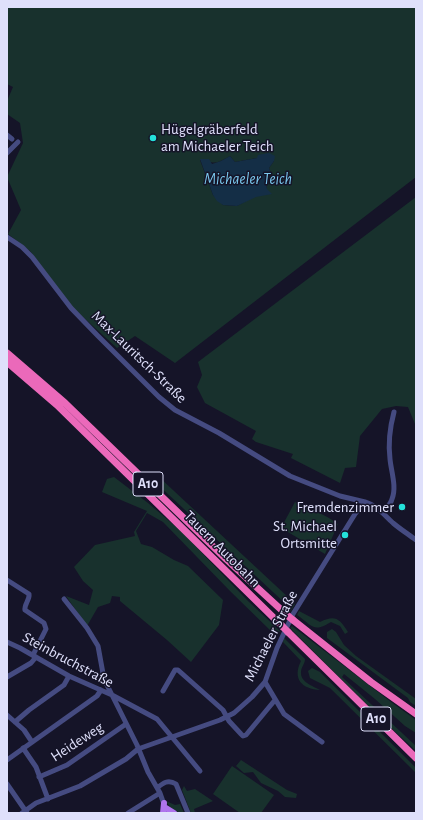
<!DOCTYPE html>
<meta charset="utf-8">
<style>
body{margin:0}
#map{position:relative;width:423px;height:820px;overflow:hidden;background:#151428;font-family:"Alegreya Sans",sans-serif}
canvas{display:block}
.frame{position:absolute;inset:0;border:8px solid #dfe0fb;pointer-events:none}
</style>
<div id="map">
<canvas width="423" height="820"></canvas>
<div class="frame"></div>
</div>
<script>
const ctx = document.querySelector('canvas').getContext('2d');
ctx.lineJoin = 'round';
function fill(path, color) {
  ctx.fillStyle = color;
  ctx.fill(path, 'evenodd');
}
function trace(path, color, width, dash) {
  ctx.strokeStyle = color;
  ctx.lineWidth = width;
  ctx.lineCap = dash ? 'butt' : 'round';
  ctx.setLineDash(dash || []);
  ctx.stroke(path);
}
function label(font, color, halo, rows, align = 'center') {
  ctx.font = font + ' "Alegreya Sans",sans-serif';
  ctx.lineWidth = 3;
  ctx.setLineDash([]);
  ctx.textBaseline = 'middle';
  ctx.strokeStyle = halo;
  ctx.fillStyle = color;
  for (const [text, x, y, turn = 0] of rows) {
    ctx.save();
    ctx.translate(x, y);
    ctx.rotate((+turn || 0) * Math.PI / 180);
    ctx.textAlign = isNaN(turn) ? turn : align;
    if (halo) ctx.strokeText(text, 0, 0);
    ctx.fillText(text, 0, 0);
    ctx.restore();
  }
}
fill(new Path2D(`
 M7 7H416V177L175 363 135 336 117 348 72 307 30 251 8 234 21 210 7 177 23 143 20 123 7 114V101L13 87 7 84ZM230 156 235 162 257 158 274 161 269 168 271 173 266 183 267 189 237 206 223 205 213 195 200 160C215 163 215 165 230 156Z
 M416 197V442L415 441V424L408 407 396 406 382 409 360 436 356 467 345 468 340 483 291 458 293 454 256 442 252 439 256 431 205 403 197 387 202 375 198 362Z
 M114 477 148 503 181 531 248 601 280 631 276 636 230 591 163 522 147 513 136 531 141 544 152 547 174 560 188 566 223 600 219 625 191 662 167 640 120 601V597L112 596 110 603 98 607 87 626 66 596 89 605 93 590 83 581 74 567 95 545 135 536 134 532 147 511 102 492 107 479Z
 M159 477 289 598 295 604 291 611 288 610V606L155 482Z
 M295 502C309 509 325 514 338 524L325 554 281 528Z
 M299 611 320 622C335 615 339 618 348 632L345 634 340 626 331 622C313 633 313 626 297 615Z
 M292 626 391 702 416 720V733L405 726 375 699 344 674 342 677 416 746V751L378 716 290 628Z
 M332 629 336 632 344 645 356 656 416 699V706L410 702 408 698 327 638V632Z
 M284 638 305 659C305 664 301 667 301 672 300 682 313 686 320 690 302 689 292 679 301 661L283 642Z
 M312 668 320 672 416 768V773L330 688 310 678 308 671Z
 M241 760 287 790 297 794 296 798 285 797 278 791 261 783 253 772 244 773 236 766Z
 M232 766 274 795 261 813H240L213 794Z
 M184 786 187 791 195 789 213 801 194 809 195 813H191L182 790Z
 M166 801 175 805 180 804 184 813C176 813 170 809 166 801Z`), '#18312d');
fill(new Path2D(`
 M269 153 275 156 274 161 269 168 271 173 266 183 267 189 272 194 256 197 237 206 223 205 217 201 213 195 200 159H209L212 164 221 161 230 156 235 162 257 158 258 155Z`), '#142e46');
trace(new Path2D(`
 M7 135 12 139
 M7 153 18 142
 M7 237 22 247 32 257 71 308 98 336 159 397 175 410 219 433 290 476 340 496 365 502
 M383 512C386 508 391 504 392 499 397 487 391 471 390 459 388 443 390 427 394 412
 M7 580 29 594C30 600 24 604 25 610L44 623 46 629 33 655
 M64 599 87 628 98 646 104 679 137 745 148 772 160 793 167 813
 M7 642 20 648 69 676 112 695 157 719 200 771
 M7 677 31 663 36 657
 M265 682 284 714 322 742
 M163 691 175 670H178L223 710 229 721 241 734 243 736 246 735 275 700
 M7 715 24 730 32 742
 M15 722 29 710 64 685 69 676
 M23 748 36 767 48 799
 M7 760 97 696 101 690
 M39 777 67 765 126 724
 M7 784 27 813
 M157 788C163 783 168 779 176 784L188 813
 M22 813 36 803 80 786 126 759 138 749 220 720 234 713 252 697 265 682 277 648 293 614 355 514 365 502C378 506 383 514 393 523 400 529 408 534 416 540
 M128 813 160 793`), '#454b81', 5);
trace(new Path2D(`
 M166 808 174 813
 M163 813 164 803`), '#af74ed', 6);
trace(new Path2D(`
 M7 353 65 403 226 559 288 616
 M7 362 57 405 282 626
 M293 620 371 682 416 714
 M288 632 416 758`), '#eb69ba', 7);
trace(new Path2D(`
 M288 616 293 620
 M282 626 288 632`), '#eb69ba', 7);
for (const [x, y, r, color] of [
 [153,138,4,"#24e2da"],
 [402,507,4,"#24e2da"],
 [345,535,4,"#24e2da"]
]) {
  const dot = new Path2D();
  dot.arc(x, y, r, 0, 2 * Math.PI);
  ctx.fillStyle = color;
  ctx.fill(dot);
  trace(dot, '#151428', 1.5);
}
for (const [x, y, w] of [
 [148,484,30],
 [376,719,30]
]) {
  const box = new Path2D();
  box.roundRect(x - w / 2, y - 12, w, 24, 3);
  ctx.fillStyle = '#151428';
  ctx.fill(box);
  trace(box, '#dfe0fb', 1);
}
label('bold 14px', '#dfe0fb', null, [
 ["A10",148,484],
 ["A10",376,719]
]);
label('15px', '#dfe0fb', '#151428', [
 ["Hügelgräberfeld",161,129,"left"],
 ["am Michaeler Teich",161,146,"left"],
 ["Fremdenzimmer",394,507],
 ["St. Michael",337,526],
 ["Ortsmitte",337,543]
], 'right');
label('15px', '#dfe0fb', '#151428', [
 ["Max-Lauritsch-Straße",139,357,44],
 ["Tauern Autobahn",222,549,45],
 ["Michaeler Straße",271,636,-63],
 ["Steinbruchstraße",68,660,28],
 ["Heideweg",77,742,-33]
]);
label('italic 16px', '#7ac8ee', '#151428', [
 ["Michaeler Teich",248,179]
]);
</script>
